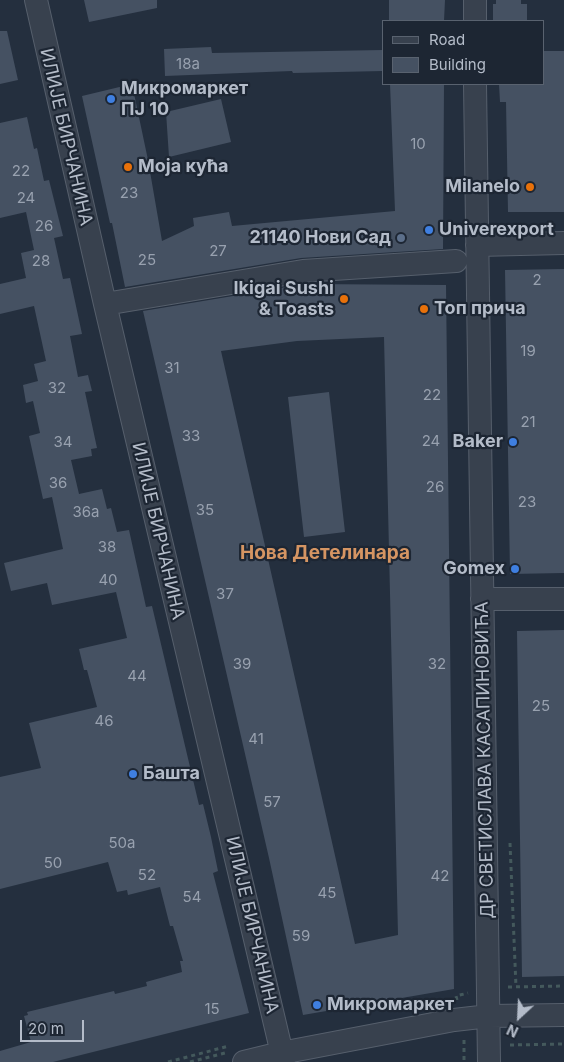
<!DOCTYPE html>
<meta charset="utf-8">
<style>
body{margin:0}
#map{position:relative;width:564px;height:1062px;overflow:hidden;background:#242f3e;font-family:Inter,sans-serif}
canvas{display:block}
.legend{position:absolute;left:382px;top:20px;width:162px;height:65px;box-sizing:border-box;background:#1d2633;border:1px solid #59626f;margin:0;padding:6px 9px;list-style:none;font-size:15px;color:#b4bcc9}
.legend li{display:flex;align-items:center;gap:10px;height:25px}
.legend b{width:25px;border:1px solid #59626f}
.north{position:absolute;left:494px;top:992px;width:50px;height:50px;-webkit-text-stroke:4px #1d2633;paint-order:stroke;rotate:205deg;font-size:14px;font-weight:700;line-height:20px;text-align:center;color:#b4bcc9}
.north::after{content:'';display:block;margin:auto;width:18px;height:22px;background:#b4bcc9;clip-path:polygon(50% 0,100% 100%,50% 72%,0 100%)}
.scale{position:absolute;left:20px;top:1020px;width:64px;height:22px;box-sizing:border-box;border:2px solid #b4bcc9;border-top:0;padding-left:6px;font-size:15px;line-height:18px;white-space:nowrap;color:#b4bcc9;-webkit-text-stroke:4px #1d2633;paint-order:stroke}
</style>
<div id="map">
<canvas width="564" height="1062"></canvas>
<ul class="legend">
<li><b style="height:6px;background:#38414e"></b>Road</li>
<li><b style="height:14px;background:#455162"></b>Building</li>
</ul>
<div class="north">N</div>
<div class="scale">20 m</div>
</div>
<script>
const ctx = document.querySelector('canvas').getContext('2d');
ctx.lineJoin = 'round';
function fill(path, color) {
  ctx.fillStyle = color;
  ctx.fill(path, 'evenodd');
}
function trace(path, color, width, dash) {
  ctx.strokeStyle = color;
  ctx.lineWidth = width;
  ctx.lineCap = dash ? 'butt' : 'round';
  ctx.setLineDash(dash || []);
  ctx.stroke(path);
}
function label(font, color, halo, rows, align = 'center') {
  ctx.font = font + ' Inter,sans-serif';
  ctx.lineWidth = 4.5;
  ctx.setLineDash([]);
  ctx.textBaseline = 'middle';
  ctx.strokeStyle = halo;
  ctx.fillStyle = color;
  for (const [text, x, y, turn = 0] of rows) {
    ctx.save();
    ctx.translate(x, y);
    ctx.rotate((+turn || 0) * Math.PI / 180);
    ctx.textAlign = isNaN(turn) ? turn : align;
    if (halo) ctx.strokeText(text, 0, 0);
    ctx.fillText(text, 0, 0);
    ctx.restore();
  }
}
fill(new Path2D(`
 M84 0H157V8L89 22Z
 M389 0H445L444 21H389Z
 M496 0H521V4H527V21H493V4H496Z
 M0 31H7L18 80 0 84Z
 M211 47 212 53 383 50V71L293 73 292 71 165 76 164 49Z
 M543 51H564V212H508L506 102H500L499 84H543Z
 M132 84 148 160 162 241 194 226 193 218 229 212 232 226 395 211 390 84H444L443 249 301 258 125 287 112 223H110L82 96Z
 M221 99 231 142 169 157 166 112Z
 M27 117 34 149 37 148 44 181 49 180 63 236 54 238 63 279 70 278 82 334 70 336 78 377 88 375 92 391 85 392 97 448 91 449 92 456 71 460 79 494 102 489 107 509 111 508 117 532 129 530 146 607 152 606 199 805 203 804 211 837 218 871 213 873 249 1013 53 1062H0V1051L31 1042 24 1016 28 1015 27 1012 114 991 115 994 147 986 146 982 182 972 180 961H183L173 926H170L160 887 128 895 127 890 117 892 108 862 0 889V777L41 768 29 723 97 707 87 670H84L79 649 127 638 116 592 52 605 47 583 11 591 4 563 63 549 52 497 43 499 29 436 40 433 33 401 26 403 23 385 38 381 34 364 46 361 34 306 0 314V284L26 278 21 253 34 250 26 212 0 218V123Z
 M564 269V573L510 574 505 270Z
 M305 284 446 285 454 989 303 1015 269 858 143 311ZM384 337 398 935 355 944 221 351 297 341Z
 M329 392 345 532 304 537 288 397Z
 M564 630V976L522 977 517 631Z`), '#455162');
const minor = new Path2D(`
 M36 0 105 304 284 1062
 M475 0V21
 M475 84 489 1062
 M477 245 564 243
 M105 304 303 271 456 261
 M482 599H564
 M244 1062 281 1053 454 1020 489 1016 564 1015`);
trace(minor, '#565f6c', 24);
trace(new Path2D(`
 M510 843 516 987
 M508 987 564 986
 M457 1000 456 996 468 993
 M464 1040V1062
 M510 1045 564 1044
 M168 1062 229 1046
 M190 1062 225 1053`), '#44595c', 3, [4, 4]);
trace(minor, '#38414e', 22);
for (const [x, y, r, color] of [
 [111,99,5,"#3f7fe0"],
 [128,167,5,"#e8710a"],
 [530,187,5,"#e8710a"],
 [429,230,5,"#3f7fe0"],
 [401,238,5,"#5c6f8a"],
 [344,299,5,"#e8710a"],
 [424,309,5,"#e8710a"],
 [513,442,5,"#3f7fe0"],
 [515,569,5,"#3f7fe0"],
 [133,774,5,"#3f7fe0"],
 [317,1005,5,"#3f7fe0"]
]) {
  const dot = new Path2D();
  dot.arc(x, y, r, 0, 2 * Math.PI);
  ctx.fillStyle = color;
  ctx.fill(dot);
  trace(dot, '#1d2633', 2);
}
label('15px', '#98a1af', null, [
 ["18a",188,64],
 ["10",418,144],
 ["22",21,171],
 ["23",129,193],
 ["24",26,198],
 ["26",44,226],
 ["27",218,251],
 ["25",147,260],
 ["28",41,261],
 ["2",537,280],
 ["19",528,351],
 ["31",172,368],
 ["32",57,388],
 ["22",432,395],
 ["21",528,422],
 ["33",191,436],
 ["24",431,441],
 ["34",63,442],
 ["36",58,483],
 ["26",435,487],
 ["23",527,502],
 ["35",205,510],
 ["36a",86,512],
 ["38",107,547],
 ["40",108,580],
 ["37",225,594],
 ["39",242,664],
 ["32",437,664],
 ["44",137,676],
 ["25",541,706],
 ["46",104,721],
 ["41",256,739],
 ["57",272,802],
 ["50a",122,843],
 ["50",53,863],
 ["52",147,875],
 ["42",440,876],
 ["45",327,893],
 ["54",192,897],
 ["59",301,936],
 ["15",212,1009]
]);
label('bold 18px', '#b4bcc9', '#1d2633', [
 ["Микромаркет",121,89],
 ["ПЈ 10",121,110],
 ["Моја кућа",138,167],
 ["Milanelo",520,187,"right"],
 ["Univerexport",439,230],
 ["21140 Нови Сад",391,238,"right"],
 ["Ikigai Sushi",334,289,"right"],
 ["& Toasts",334,310,"right"],
 ["Топ прича",434,309],
 ["Baker",503,442,"right"],
 ["Gomex",505,569,"right"],
 ["Башта",143,774],
 ["Микромаркет",327,1005]
], 'left');
label('18px', '#b4bcc9', '#1d2633', [
 ["ИЛИЈЕ БИРЧАНИНА",66,137,77],
 ["ИЛИЈЕ БИРЧАНИНА",158,531,77],
 ["ДР СВЕТИСЛАВА КАСАПИНОВИЋА",485,760,-91],
 ["ИЛИЈЕ БИРЧАНИНА",252,925,77]
]);
label('bold 19px', '#d59563', '#1d2633', [
 ["Нова Детелинара",325,553]
]);
</script>
